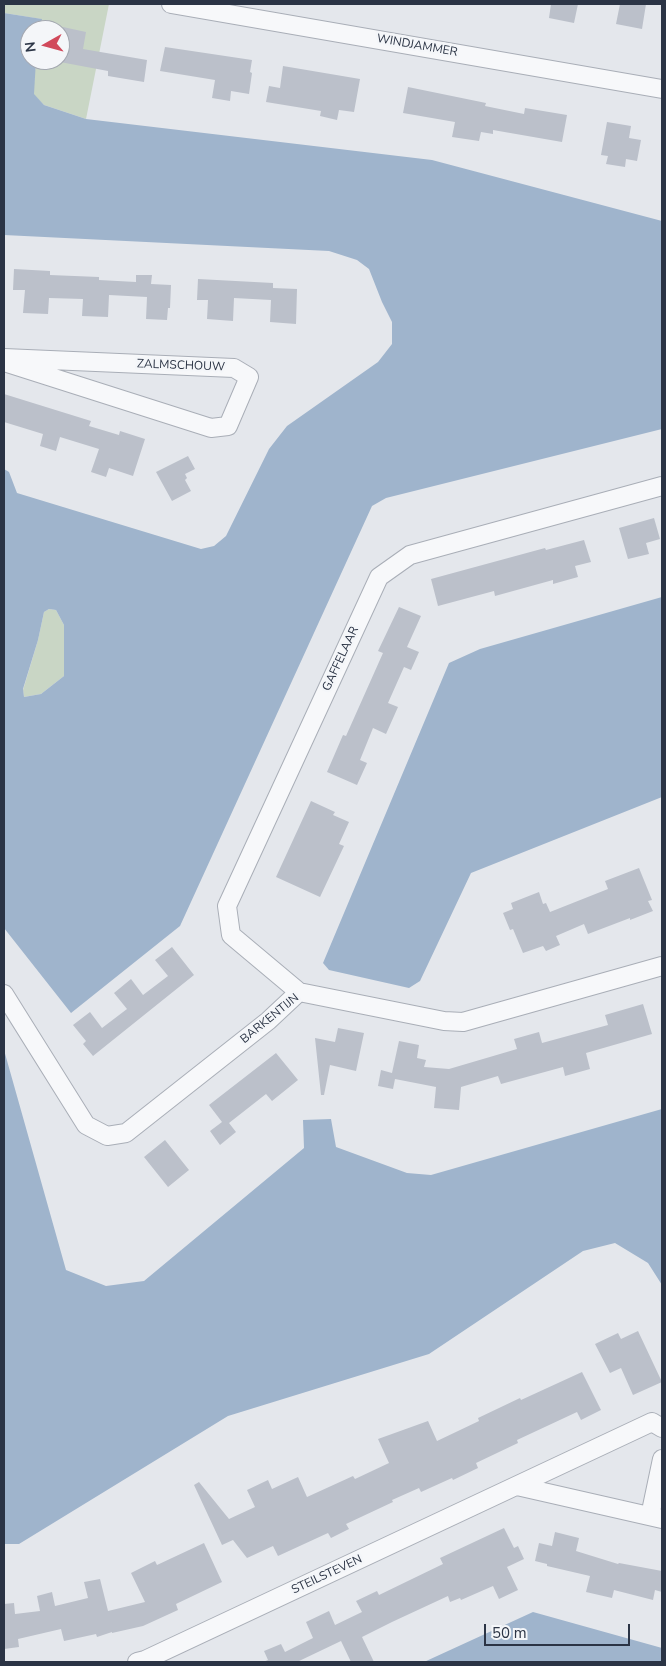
<!DOCTYPE html>
<style>
body{margin:0}
#map{position:relative;width:666px;height:1666px;overflow:hidden;background:#e4e7ec;font-family:"Nunito Sans",sans-serif}
canvas{display:block}
.frame{position:absolute;inset:0;border:5px solid #2b3445;pointer-events:none}
.north{position:absolute;left:20px;top:20px;width:50px;height:50px;box-sizing:border-box;background:#f4f6f9;border:1px solid #a4a8b1;border-radius:50%;rotate:263deg;font-size:14px;font-weight:700;line-height:20px;text-align:center;color:#2b3445}
.north::after{content:'';display:block;margin:auto;width:18px;height:22px;background:#d1495b;clip-path:polygon(50% 0,100% 100%,50% 72%,0 100%)}
.scale{position:absolute;left:484px;top:1624px;width:146px;height:22px;box-sizing:border-box;border:2px solid #2b3445;border-top:0;padding-left:6px;font-size:15px;line-height:18px;white-space:nowrap;color:#2b3445;-webkit-text-stroke:4px #f4f6f9;paint-order:stroke}
</style>
<div id="map">
<canvas width="666" height="1666"></canvas>
<div class="frame"></div>
<div class="north">N</div>
<div class="scale">50 m</div>
</div>
<script>
const ctx = document.querySelector('canvas').getContext('2d');
ctx.lineJoin = 'round';
function fill(path, color) {
  ctx.fillStyle = color;
  ctx.fill(path, 'evenodd');
}
function trace(path, color, width, dash) {
  ctx.strokeStyle = color;
  ctx.lineWidth = width;
  ctx.lineCap = dash ? 'butt' : 'round';
  ctx.setLineDash(dash || []);
  ctx.stroke(path);
}
function label(font, color, halo, rows, align = 'center') {
  ctx.font = font + ' "Nunito Sans",sans-serif';
  ctx.lineWidth = 5;
  ctx.setLineDash([]);
  ctx.textBaseline = 'middle';
  ctx.strokeStyle = halo;
  ctx.fillStyle = color;
  for (const [text, x, y, turn = 0] of rows) {
    ctx.save();
    ctx.translate(x, y);
    ctx.rotate((+turn || 0) * Math.PI / 180);
    ctx.textAlign = isNaN(turn) ? turn : align;
    if (halo) ctx.strokeText(text, 0, 0);
    ctx.fillText(text, 0, 0);
    ctx.restore();
  }
}
fill(new Path2D(`
 M4 4H109L86 119 44 105 33 94 36 60H60V30H40L41 19 4 13Z
 M49 609 56 610 64 625V676L41 694 24 697 23 690 38 640 44 612Z`), '#c9d6c5');
fill(new Path2D(`
 M4 13 42 19 40 30H30V60H36L34 94 44 105 86 119 432 160 662 221V429L386 498 372 506 180 926 71 1013 4 928V469L9 472 17 493 201 549 214 546 226 536 269 449 287 426 378 362 392 344V322L382 302 369 269 357 260 329 251 4 235ZM49 609 56 610 64 625V676L41 694 24 697 23 689 38 640 44 612Z
 M662 597V797L471 873 420 981 409 988 329 970 323 963 449 663 480 649Z
 M4 1050 66 1270 106 1286 144 1281 304 1148 303 1120 331 1119 336 1147 407 1173 431 1175 662 1109V1285L648 1263 615 1243 583 1251 429 1354 228 1416 19 1544H4Z
 M533 1612 662 1648V1662H424Z`), '#9fb4cc');
fill(new Path2D(`
 M551 4H578L574 23 549 18Z
 M620 4H646L642 29 616 24Z
 M63 27 86 32 83 49 147 60 144 82 108 76V71L60 62V43Z
 M165 47 252 60 250 72 252 73 249 94 231 91 230 101 212 98 215 80 160 71Z
 M283 66 360 79 354 112 339 110 337 120 320 116 321 111 266 102 269 86 280 88Z
 M408 87 486 103 485 106 524 114 525 108 567 115 562 142 493 130V134L481 132 479 141 452 137 455 122 403 113Z
 M607 122 631 126 629 138 641 140 637 161 626 159 625 167 606 164 608 156 601 155Z
 M14 269 50 271V275L99 277V280L136 282V275H152L151 284 171 285 170 308H168L167 320 146 319 147 297 109 295 108 317 82 316 83 299 49 298 48 314 23 313 25 290H13Z
 M198 279 273 283V288L297 289 296 324 270 322 271 300 234 298 233 321 207 319 208 300H197Z
 M4 394 91 421 89 426 119 435 120 431 145 439 133 476 109 468 106 477 91 472 99 449 60 437 56 451 40 446 43 434 4 422Z
 M188 456 195 469 185 474 187 478 185 480 191 491 172 501 156 472Z
 M654 518 660 539 646 543 649 554 628 559 619 528Z
 M584 540 591 562 575 566 578 577 553 584V580L495 596 494 591 438 606 431 579 545 548 546 550Z
 M399 607 421 616 407 647 419 652 411 670 404 667 388 703 398 707 386 734 373 728 360 760 367 763 357 785 327 772 343 735 346 736 383 653 378 651Z
 M311 801 335 812 333 815 349 822 339 844 344 846 320 897 276 877Z
 M639 868 652 900 648 901 653 911 630 920V918L588 934 584 924 556 936 560 945 546 951 543 946 523 953 513 929 510 930 503 913 513 909 511 903 539 892 543 904 546 903 550 912 608 889 605 881Z
 M172 947 194 975 93 1056 83 1044 86 1041 73 1025 90 1012 102 1028 127 1009 114 993 131 979 143 995 168 976 155 960Z
 M643 1004 652 1034 586 1053 590 1069 565 1076 563 1067 501 1084 498 1076 461 1087 459 1110 434 1108 436 1087 395 1079 393 1089 378 1086 381 1070 392 1073 399 1041 419 1045 417 1058 426 1060 424 1067 449 1069 517 1049 514 1039 539 1032 542 1043 608 1025 605 1015Z
 M338 1028 364 1033 356 1071 330 1065 324 1095H321L315 1038 335 1042Z
 M276 1053 298 1080 272 1101 266 1094 229 1123 236 1132 220 1145 210 1131 222 1122 209 1105Z
 M165 1140 189 1170 168 1187 144 1157Z
 M638 1331 662 1382 633 1395 621 1368 610 1373 595 1344 618 1333 621 1339Z
 M582 1372 601 1410 581 1420 577 1412 517 1440 518 1443 476 1463 478 1468 453 1480 452 1478 421 1492 419 1488 392 1500 393 1502 346 1524 349 1529 331 1538 328 1533 278 1556 273 1546 247 1558 233 1540 222 1545 194 1485 199 1482 229 1519 255 1507 247 1490 268 1480 272 1489 298 1477 307 1497 353 1476 355 1479 389 1463 378 1439 428 1421 437 1441 479 1421 478 1418 520 1398 521 1400Z
 M504 1528 514 1548 518 1546 524 1559 507 1567 518 1590 499 1599 493 1586 461 1600 460 1598 450 1602 448 1596 392 1622 362 1637 374 1662H351L341 1641 297 1662H263L268 1660 264 1651 281 1644 285 1652 313 1638 306 1622 329 1611 335 1625 362 1612 356 1601 377 1591 379 1595 443 1564 440 1558Z
 M555 1532 579 1538 576 1551 618 1564 619 1563 662 1571V1592L655 1590 653 1600 614 1590 612 1598 586 1592 590 1576 547 1566V1564L535 1561 539 1543 552 1546Z
 M204 1543 222 1582 176 1604 178 1610 143 1626 112 1633V1632L97 1637 96 1634 64 1641 61 1629 18 1639 19 1647 4 1649V1604L14 1603 15 1614 40 1611 37 1596 52 1592 55 1606 88 1598 84 1582 100 1579 108 1611 145 1602 131 1573 155 1561 157 1565Z`), '#bbc0ca');
const street = new Path2D(`
 M171 4 662 89
 M4 358 234 368 249 377 228 426 211 428 4 362
 M299 992 231 935 227 906 379 577 410 555 662 486
 M4 994 86 1125 107 1136 126 1133 268 1021 299 992 444 1021 463 1022 662 966
 M517 1486 662 1519
 M650 1516 662 1459
 M137 1662 145 1660 652 1422 662 1428`);
trace(street, '#a9aeb7', 20);
trace(street, '#f7f8fa', 18);
label('12px', '#2b3445', '#f4f6f9', [
 ["WINDJAMMER",417,46,10],
 ["ZALMSCHOUW",181,366,2],
 ["GAFFELAAR",341,659,-65],
 ["BARKENTIJN",270,1019,-39],
 ["STEILSTEVEN",327,1575,-25]
]);
</script>
